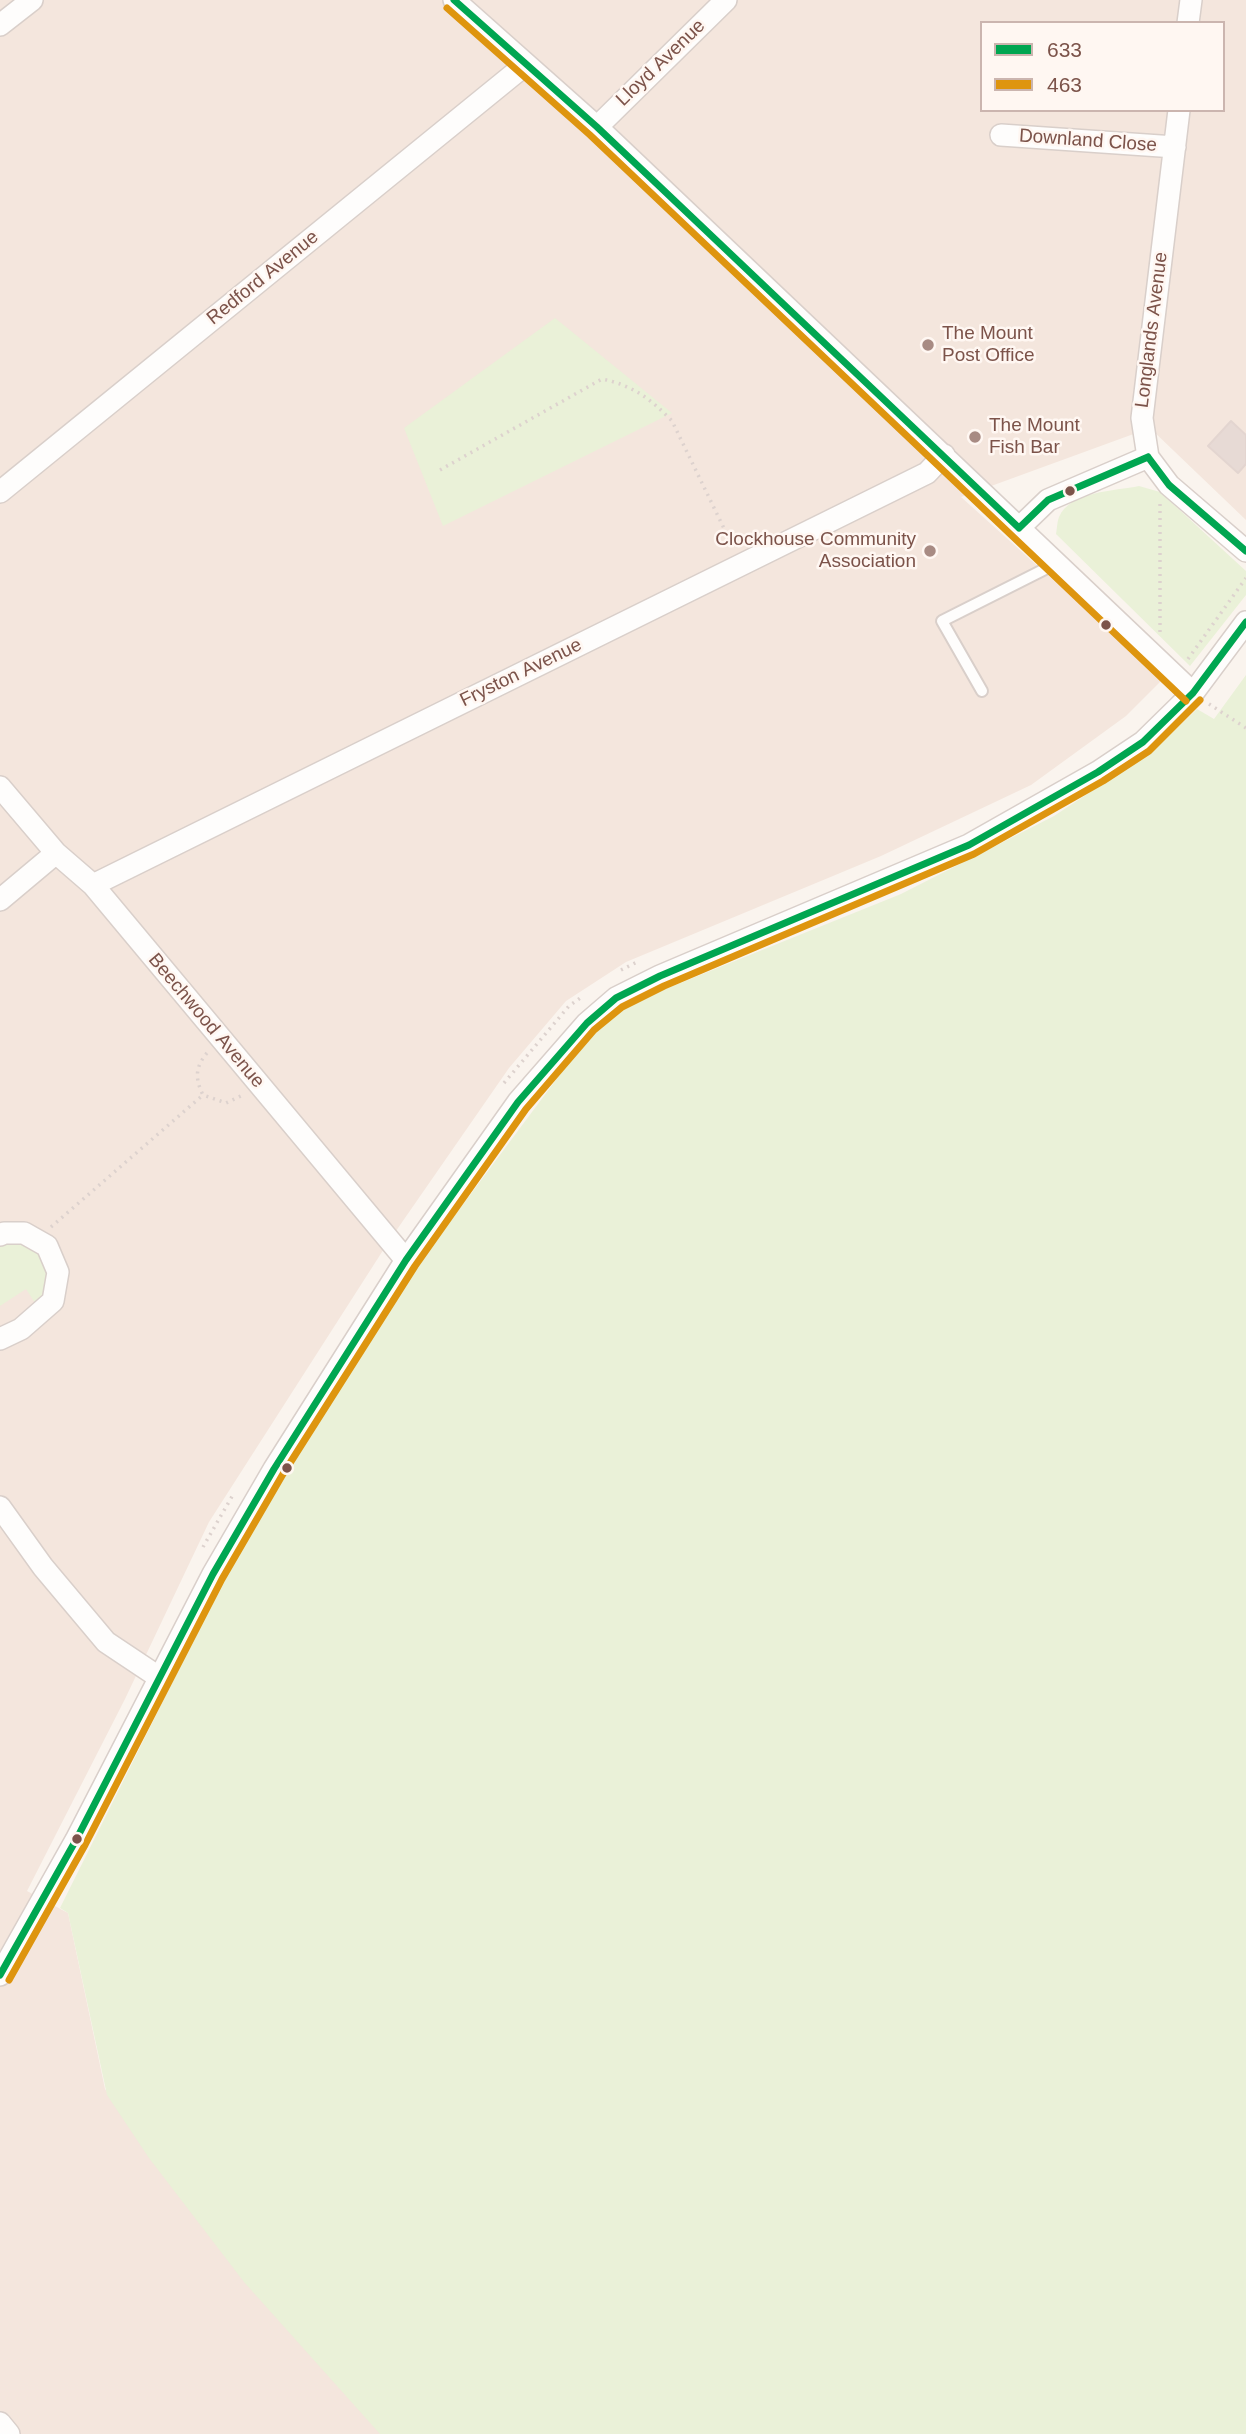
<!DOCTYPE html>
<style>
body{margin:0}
#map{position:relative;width:1246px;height:2434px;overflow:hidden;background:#faf4ee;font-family:Helvetica,sans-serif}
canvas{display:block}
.legend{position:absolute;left:980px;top:21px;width:245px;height:91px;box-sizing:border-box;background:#fff7f2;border:2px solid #cbb5af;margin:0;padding:9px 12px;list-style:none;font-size:21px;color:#7c534a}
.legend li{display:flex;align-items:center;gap:14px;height:35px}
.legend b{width:35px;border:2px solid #cbb5af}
</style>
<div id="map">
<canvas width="1246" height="2434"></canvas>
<ul class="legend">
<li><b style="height:9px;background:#00a651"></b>633</li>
<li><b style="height:9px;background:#de950f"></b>463</li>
</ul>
</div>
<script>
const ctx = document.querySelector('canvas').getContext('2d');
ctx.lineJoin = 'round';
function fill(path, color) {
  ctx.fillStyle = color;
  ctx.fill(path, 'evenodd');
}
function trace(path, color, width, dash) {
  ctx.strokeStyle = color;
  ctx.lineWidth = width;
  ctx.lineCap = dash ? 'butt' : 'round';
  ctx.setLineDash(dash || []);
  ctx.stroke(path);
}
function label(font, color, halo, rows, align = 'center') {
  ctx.font = font + ' Helvetica,sans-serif';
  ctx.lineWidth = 5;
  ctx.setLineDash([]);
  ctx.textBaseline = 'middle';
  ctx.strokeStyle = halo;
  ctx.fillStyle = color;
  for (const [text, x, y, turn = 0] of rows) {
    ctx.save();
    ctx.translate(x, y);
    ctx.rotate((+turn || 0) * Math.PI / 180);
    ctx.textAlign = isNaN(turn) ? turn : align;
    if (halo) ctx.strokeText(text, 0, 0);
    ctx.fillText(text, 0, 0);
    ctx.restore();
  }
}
fill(new Path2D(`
 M0 0H1246V520L1150 428 961 497 1163 679 1126 716 1031 785 881 856 626 962 566 1001 509 1068 389 1241 209 1522 125 1699 27 1891 68 1913 105 2089 218 2244 386 2434H0ZM982 23H1223V110H982Z`), '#f4e6dd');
fill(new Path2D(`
 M555 318 672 413 443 526 404 428Z
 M1139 486 1160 492 1246 571V595L1190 666 1056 534C1057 529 1057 522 1059 517 1070 491 1115 491 1139 486Z
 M1246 675V2434H380L244 2282 149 2158 107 2095 68 1913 60 1908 172 1683 239 1540 417 1266 579 1049 604 1020 653 994 901 894 1054 816 1154 750 1197 709 1214 719Z
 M10 1242C47 1249 57 1274 37 1306L26 1289 0 1306V1246Z`), '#eaf1d8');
const building = new Path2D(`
 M1231 421 1246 435V464L1238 473 1208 446Z`);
fill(building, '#e7dad5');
trace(building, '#e3d5d0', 2);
const service = new Path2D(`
 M982 691 942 621 1057 563`);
const minor = new Path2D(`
 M454 0 597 127 1193 693
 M1188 23 1191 0
 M0 25 32 0
 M1179 110 1142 418 1148 457 1169 485 1246 551
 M597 127 726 0
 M1001 135 1175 147
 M0 492 525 65
 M1019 528 1048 500 1148 457
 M0 787 56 853 93 885 406 1260
 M93 885 927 473 944 455
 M0 900 56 853
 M0 1235 4 1233H24L47 1246 58 1272 53 1301 21 1329 0 1339
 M0 1507 43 1567 106 1642 160 1678
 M0 1975 76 1840 213 1574 274 1469 406 1260 518 1102 587 1023 616 998 660 976 969 845 1098 772 1143 742 1193 693 1246 622
 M0 2423 9 2434`);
trace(service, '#d9cfca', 14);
trace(minor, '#d9cfca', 24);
trace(new Path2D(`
 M440 470 602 379C632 385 651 399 672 421L733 547
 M1160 504V632
 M1188 659 1246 578
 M1209 704 1246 728
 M621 970 639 961
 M207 1053C195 1067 195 1079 203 1095L226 1103 243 1095
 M504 1083 569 1006 583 996
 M51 1227 203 1095
 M203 1547 234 1493`), '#ddd2ce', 3.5, [2, 5]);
trace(service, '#fefdfc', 10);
trace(minor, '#fefdfc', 21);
trace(new Path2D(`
 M454 0 597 127 1019 528
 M1148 457 1169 485 1246 551
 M1019 528 1048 500 1148 457
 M0 1975 76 1840 213 1574 274 1469 406 1260 518 1102 587 1023 616 998 660 976 969 845 1098 772 1143 742 1193 693 1246 622`), '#00a651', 7);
trace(new Path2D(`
 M447 8 590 135 1186 701
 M9 1980 85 1845 222 1579 283 1474 415 1266 526 1109 594 1030 622 1007 664 986 974 854 1103 781 1149 751 1200 700`), '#de950f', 7);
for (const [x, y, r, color] of [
 [928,345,7,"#a88b83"],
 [975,437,7,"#a88b83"],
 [1070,491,6,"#7c534a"],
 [930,551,7,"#a88b83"],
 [1106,625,6,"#7c534a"],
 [287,1468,6,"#7c534a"],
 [77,1839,6,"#7c534a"]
]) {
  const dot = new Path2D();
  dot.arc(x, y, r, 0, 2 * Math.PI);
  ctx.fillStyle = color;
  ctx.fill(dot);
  trace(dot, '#fff7f2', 2.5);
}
label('19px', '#7c534a', '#fff7f2', [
 ["Lloyd Avenue",661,63,-44],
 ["Downland Close",1088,141,4],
 ["Redford Avenue",263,278,-39],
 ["Longlands Avenue",1152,330,-83],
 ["Fryston Avenue",521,673,-26],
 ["Beechwood Avenue",206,1021,50]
]);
label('19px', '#7c534a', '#fff7f2', [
 ["The Mount",942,334],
 ["Post Office",942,356],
 ["The Mount",989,426],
 ["Fish Bar",989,448],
 ["Clockhouse Community",916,540,"right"],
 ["Association",916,562,"right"]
], 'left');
</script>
